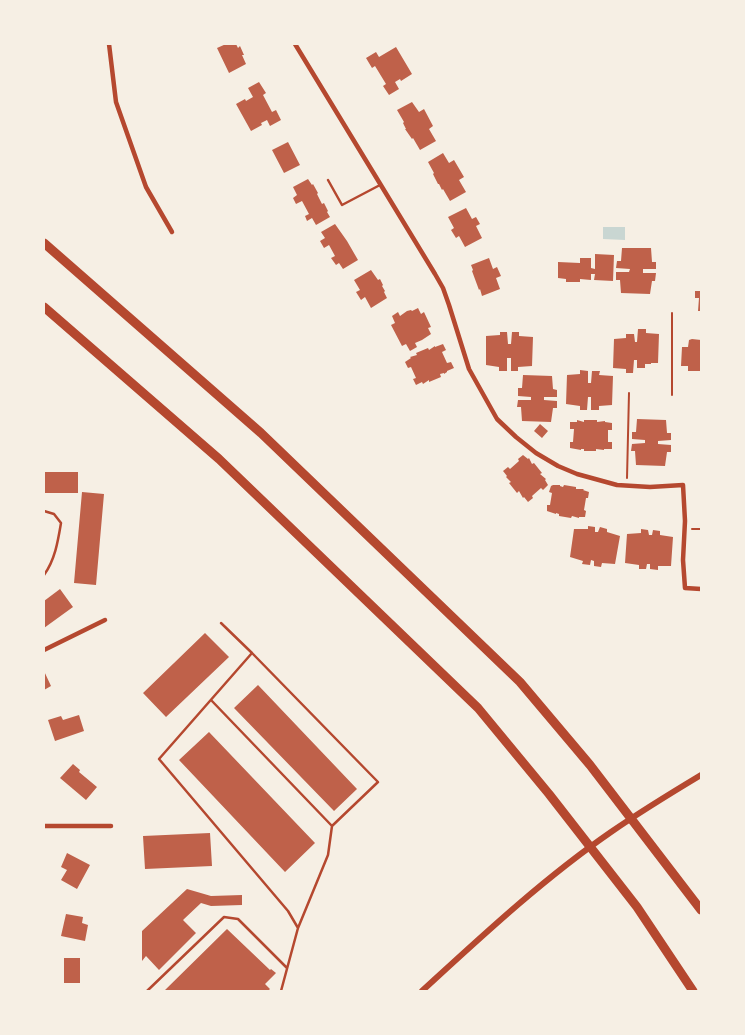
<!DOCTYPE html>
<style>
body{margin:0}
#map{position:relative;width:745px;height:1035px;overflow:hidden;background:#f6efe4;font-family:Jost,sans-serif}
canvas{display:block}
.frame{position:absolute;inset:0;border:45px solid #f6efe4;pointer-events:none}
</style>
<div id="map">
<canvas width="745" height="1035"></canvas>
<div class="frame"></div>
</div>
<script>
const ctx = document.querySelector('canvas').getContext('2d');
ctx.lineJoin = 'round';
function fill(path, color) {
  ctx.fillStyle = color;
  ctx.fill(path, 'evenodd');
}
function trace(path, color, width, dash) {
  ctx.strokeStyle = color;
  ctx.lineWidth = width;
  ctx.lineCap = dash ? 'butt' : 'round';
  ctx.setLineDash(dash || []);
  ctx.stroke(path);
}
fill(new Path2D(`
 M603 227H625V240L603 239Z`), '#c9d6d2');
fill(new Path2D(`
 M226 44H236L238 48 240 46 244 55H242L246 64 229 73 217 48Z
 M396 47 412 74 401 81 400 79 395 82 399 89 389 95 383 86 386 84 375 66 372 68 366 58 376 52 379 57Z
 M259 82 266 93 263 95 272 112 276 110 281 120 270 126 267 120 261 123 262 125 251 131 236 104 245 99 246 101 253 97 248 88Z
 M412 102 419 112 424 109 433 126 429 129 436 141 420 150 413 138 412 139 405 129H406L403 123 404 122 397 110Z
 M288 142 300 165 284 173 272 150Z
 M443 153 449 163 454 160 464 177 459 180 466 192 450 201 443 189 442 190 439 184H438L433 174 434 173 428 162Z
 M308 179 312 185 313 184 318 193 317 194 322 204 324 203 328 211 327 212 330 217 316 225 312 218 307 221 305 216 309 214 302 201 296 204 293 198 297 195 293 187Z
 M466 208 472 219 476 217 480 224 476 226 482 238 465 247 459 236 456 238 451 230 454 228 448 217Z
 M335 224 347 241 358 260 343 269 339 263 336 265 331 258 335 256 329 245 324 248 320 241 325 238 321 232Z
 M622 248H651L652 262H656V269H643V273H656L655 281H652L650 294 621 293 620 280H616V272H629L630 269 616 268 617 261H621Z
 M595 254 614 255 613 281 594 280 595 274H591V280L580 279V282H566V279L558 278V262L580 263V258H591V268L595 269Z
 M489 258 493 269 497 267 501 276 496 278 500 289 482 296 480 289 479 290 472 271 473 270 471 265Z
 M371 270 378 280 380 279 383 285 382 286 385 291 384 292 387 298 371 308 365 297 361 300 356 292 360 290 354 280Z
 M695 291H701V311H698L699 298H695Z
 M418 308 421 314 424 312 431 327 428 328 431 334 422 340 415 343 417 347 410 351 406 344 402 346 391 325 395 323 392 316 398 312 400 316 407 311 411 310 412 311Z
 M638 329H646V333L659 334 658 363H651V364H645V368H637V360H634L633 373H626V369L613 368 614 339 626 338V334H634L635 342H637Z
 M500 332H507L508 344H511L512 332H519V336L533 337 532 366 518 367V371H511V358H507V371H499V367L486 365V336L500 335Z
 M692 339 701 340V371H688V366H681L682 347H688L689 340Z
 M443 344 446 350 442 352 447 363 451 362 454 368 447 371V372L444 374V373L440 374 441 377 429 382V380L423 384 422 382 416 385 413 379 416 378 411 367 408 368 405 362 411 358 410 357 417 355 416 353 428 348 429 350 435 346V347Z
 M580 370 588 371V383H591L592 371H600L599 375 613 376 612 405 599 406V410H591V397H588L587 410H580V406L566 404 567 375 580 374Z
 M523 375 552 376 553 389 557 390V397H544V400L557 401V408H553L551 422 522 421 521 407H517L518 400H531V397L518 396V388H522Z
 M637 419 666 420 667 433H671V440L658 441V444L671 445V452H667L665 466 636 465 635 451H631L632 444 645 443V440L632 439V432H636Z
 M577 420 584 422V420H597V422L605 421V422L612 423V430H608V442H612V449H604V450L596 449V451H584V449H581V450L570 448V442H573L574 429H570V422H577Z
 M540 424 548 431 542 438 534 431Z
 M523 455 528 459 529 458 532 464 534 463 542 473 540 474 546 479 545 480 548 485 543 490 541 488 532 496 533 498 528 502 524 497 523 498 519 491 517 493 509 483 511 482 506 477 507 476 503 471 508 467 510 469 519 461 518 459Z
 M44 472H78V493H44Z
 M553 485H560V486L563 487 564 485 576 487V489H584L583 490 589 492 588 498H586L584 510 586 511 585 517H579V518L572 516 571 518 559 516V514L556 513V514L547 511V505H550L552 493 549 492 551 486Z
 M82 492 104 494 96 585 74 583Z
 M588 526 595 527V532H598L600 527 607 529V532L620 536 615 564 602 563 601 567 594 566V561L591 560 590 565 582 564 583 561 570 557 574 529H588Z
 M641 529 648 530 649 535H652L653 530 660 531V535L673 537 671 566H658V570L650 569V564H647L646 569H639V565L625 563 627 534 641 533Z
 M60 589 73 607 44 628V601Z
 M205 633 229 657 166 717 143 693Z
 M44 671 51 686 44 690Z
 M258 685 357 789 334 811 234 708Z
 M79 715 84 731 55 741 48 720 61 716 63 720Z
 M209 732 315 843 285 872 179 760Z
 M73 764 80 770 79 772 97 787 86 800 60 778Z
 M210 833 212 866 145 869 143 836Z
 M67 853 90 865 77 889 61 880 67 870 61 867Z
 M187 889 211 896 242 895V905L211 906 201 903 183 920 196 933 159 970 146 956 142 961V931Z
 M66 914 83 917 82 923 88 925 85 941 61 936Z
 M227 929 270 970 271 969 276 973 265 984 270 989 268 991H164Z
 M64 958H80V983H64Z`), '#bf614a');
trace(new Path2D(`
 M672 395V313
 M627 478 629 393
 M692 529H701`), '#b5482f', 2);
trace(new Path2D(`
 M328 180 342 205 380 185
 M44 511 54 514 61 523C58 541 55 560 44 575
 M221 623 252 653 159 759 288 911 298 928 281 991
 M211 700 332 826 378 782 252 653
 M298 928 328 855 332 826
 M147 991 224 917 238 919 287 968`), '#b5482f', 2.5);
trace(new Path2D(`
 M109 44 116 102 146 187 172 232
 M295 44 435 274 443 288 449 305 469 369 497 419 516 437 536 453 558 466 577 474 617 485 650 487 683 485 685 521 683 560 685 588 701 589
 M44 650 105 620
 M44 826H111`), '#b5482f', 4.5);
trace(new Path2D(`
 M422 991C482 936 543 879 611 832 640 812 671 793 701 775`), '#b5482f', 6);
trace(new Path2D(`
 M44 243 261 433 520 682 590 765 701 910
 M44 307 219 459 478 708 549 794 637 907 693 991`), '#b5482f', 9);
</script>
